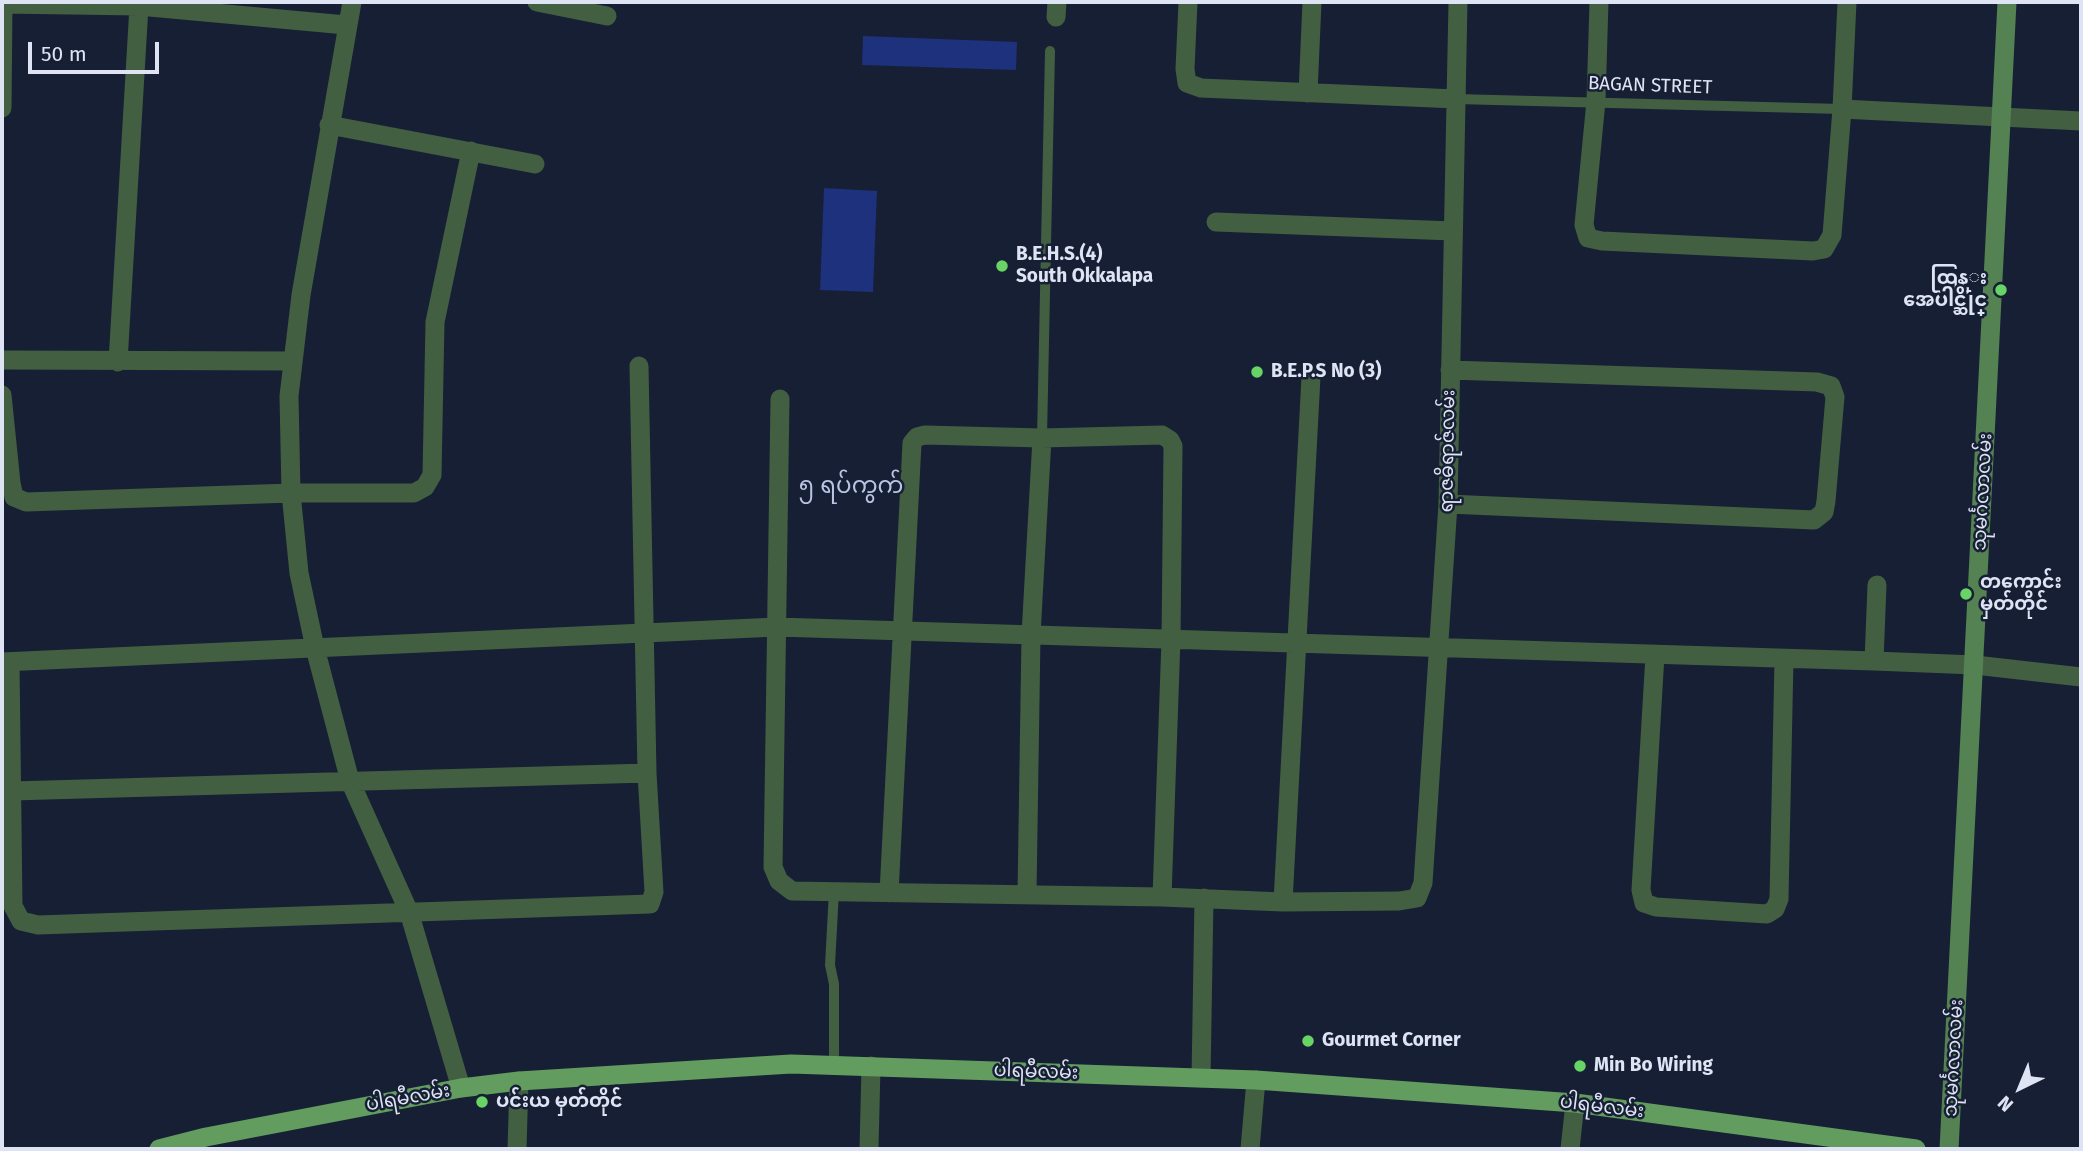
<!DOCTYPE html>
<meta charset="utf-8">
<style>
body{margin:0}
#map{position:relative;width:2083px;height:1151px;overflow:hidden;background:#171f35;font-family:"Fira Sans",sans-serif}
canvas{display:block}
.frame{position:absolute;inset:0;border:4px solid #dee4f4;pointer-events:none}
.north{position:absolute;left:1985px;top:1053px;width:70px;height:70px;-webkit-text-stroke:5px #171f35;paint-order:stroke;rotate:223deg;font-size:19px;font-weight:700;line-height:28px;text-align:center;color:#dee4f4}
.north::after{content:'';display:block;margin:auto;width:24px;height:32px;background:#dee4f4;clip-path:polygon(50% 0,100% 100%,50% 72%,0 100%)}
.scale{position:absolute;left:28px;top:42px;width:131px;height:32px;box-sizing:border-box;border:4px solid #dee4f4;border-top:0;padding-left:9px;font-size:21px;line-height:24px;white-space:nowrap;color:#dee4f4;-webkit-text-stroke:5px #171f35;paint-order:stroke}
</style>
<div id="map">
<canvas width="2083" height="1151"></canvas>
<div class="frame"></div>
<div class="north">N</div>
<div class="scale">50 m</div>
</div>
<script>
const ctx = document.querySelector('canvas').getContext('2d');
ctx.lineJoin = 'round';
function fill(path, color) {
  ctx.fillStyle = color;
  ctx.fill(path, 'evenodd');
}
function trace(path, color, width, dash) {
  ctx.strokeStyle = color;
  ctx.lineWidth = width;
  ctx.lineCap = dash ? 'butt' : 'round';
  ctx.setLineDash(dash || []);
  ctx.stroke(path);
}
function label(font, color, halo, rows, align = 'center') {
  ctx.font = font + ' "Fira Sans","Noto Sans Myanmar",sans-serif';
  ctx.lineWidth = 5;
  ctx.setLineDash([]);
  ctx.textBaseline = 'middle';
  ctx.strokeStyle = halo;
  ctx.fillStyle = color;
  for (const [text, x, y, turn = 0] of rows) {
    ctx.save();
    ctx.translate(x, y);
    ctx.rotate((+turn || 0) * Math.PI / 180);
    ctx.textAlign = isNaN(turn) ? turn : align;
    if (halo) ctx.strokeText(text, 0, 0);
    ctx.fillText(text, 0, 0);
    ctx.restore();
  }
}
fill(new Path2D(`
 M863 36 1017 42 1016 70 862 65Z
 M824 188 877 191 873 292 820 290Z`), '#1d317c');
trace(new Path2D(`
 M1456 99 1842 109
 M1042 438 1050 51
 M834 891 830 965 834 984V1065`), '#435f41', 10);
trace(new Path2D(`
 M352 2 301 295 289 396 291 493 299 573 315 648 350 781 409 912 461 1088
 M537 2 607 16
 M1188 2 1185 69 1187 83 1201 88 1456 99
 M1599 2 1596 101 1584 225 1588 238 1602 241 1813 251 1824 249 1832 235 1842 109 1847 2
 M2 4 139 6 346 25
 M1056 17 1057 2
 M1308 93 1312 2
 M2 108 3 4
 M1842 109 2081 121
 M329 125 535 164
 M1216 222 1453 231
 M2 360 293 361
 M118 362 139 6
 M2 395 11 483 14 497 26 502 291 493H414L425 487 432 475 435 322 471 151
 M780 399 773 867 779 881 792 891 1162 897 1283 902 1399 901 1417 898 1423 883 1448 504 1458 2
 M1448 504 1814 520 1824 512 1826 501 1835 397 1831 386 1817 382 1450 370
 M1655 655 1641 890 1644 903 1656 907 1767 914 1775 909 1779 899 1784 659
 M1874 661 1877 585
 M2 662 777 627 1874 661 1975 665 2081 677
 M10 662 13 906 21 921 38 925 650 904 654 892 647 773 639 366
 M12 791 647 773
 M889 893 912 443 917 437 925 435 1042 438 1162 435 1170 440 1173 446 1171 639 1162 897
 M1027 894 1031 635 1042 438
 M1283 902 1311 377
 M1201 1078 1204 898
 M517 1149 519 1081
 M869 1149 871 1066
 M1250 1149 1256 1080
 M1570 1149 1575 1103`), '#435f41', 19);
trace(new Path2D(`
 M1949 1149 2007 2`), '#548252', 19);
trace(new Path2D(`
 M159 1149 206 1137 461 1088 519 1081 791 1064 1256 1080 1575 1103 1916 1149`), '#629d5f', 19);
for (const [x, y, r, color] of [
 [1002,266,7,"#68d465"],
 [2001,290,7,"#68d465"],
 [1257,372,7,"#68d465"],
 [1966,594,7,"#68d465"],
 [1308,1041,7,"#68d465"],
 [1580,1066,7,"#68d465"],
 [482,1102,7,"#68d465"]
]) {
  const dot = new Path2D();
  dot.arc(x, y, r, 0, 2 * Math.PI);
  ctx.fillStyle = color;
  ctx.fill(dot);
  trace(dot, '#171f35', 2.5);
}
label('19px', '#dee4f4', '#171f35', [
 ["BAGAN STREET",1650,86,2],
 ["ရာဇဓိရာဇ်လမ်း",1448,451,-89],
 ["သုမင်္ဂလာလမ်း",1983,492,-87],
 ["သုမင်္ဂလာလမ်း",1954,1058,-87],
 ["ပါရမီလမ်း",1036,1072,2],
 ["ပါရမီလမ်း",408,1098,-10],
 ["ပါရမီလမ်း",1602,1107,7]
]);
label('bold 19px', '#dee4f4', '#171f35', [
 ["B.E.H.S.(4)",1016,255],
 ["South Okkalapa",1016,277],
 ["ထြန္း",1987,279,"right"],
 ["အေပါင္ဆိုင္",1987,301,"right"],
 ["B.E.P.S No (3)",1271,372],
 ["တကောင်း",1980,583],
 ["မှတ်တိုင်",1980,605],
 ["Gourmet Corner",1322,1041],
 ["Min Bo Wiring",1594,1066],
 ["ပင်းယ မှတ်တိုင်",496,1102]
], 'left');
label('23px', '#b9c5e3', '#171f35', [
 ["၅ ရပ်ကွက်",851,487]
]);
</script>
